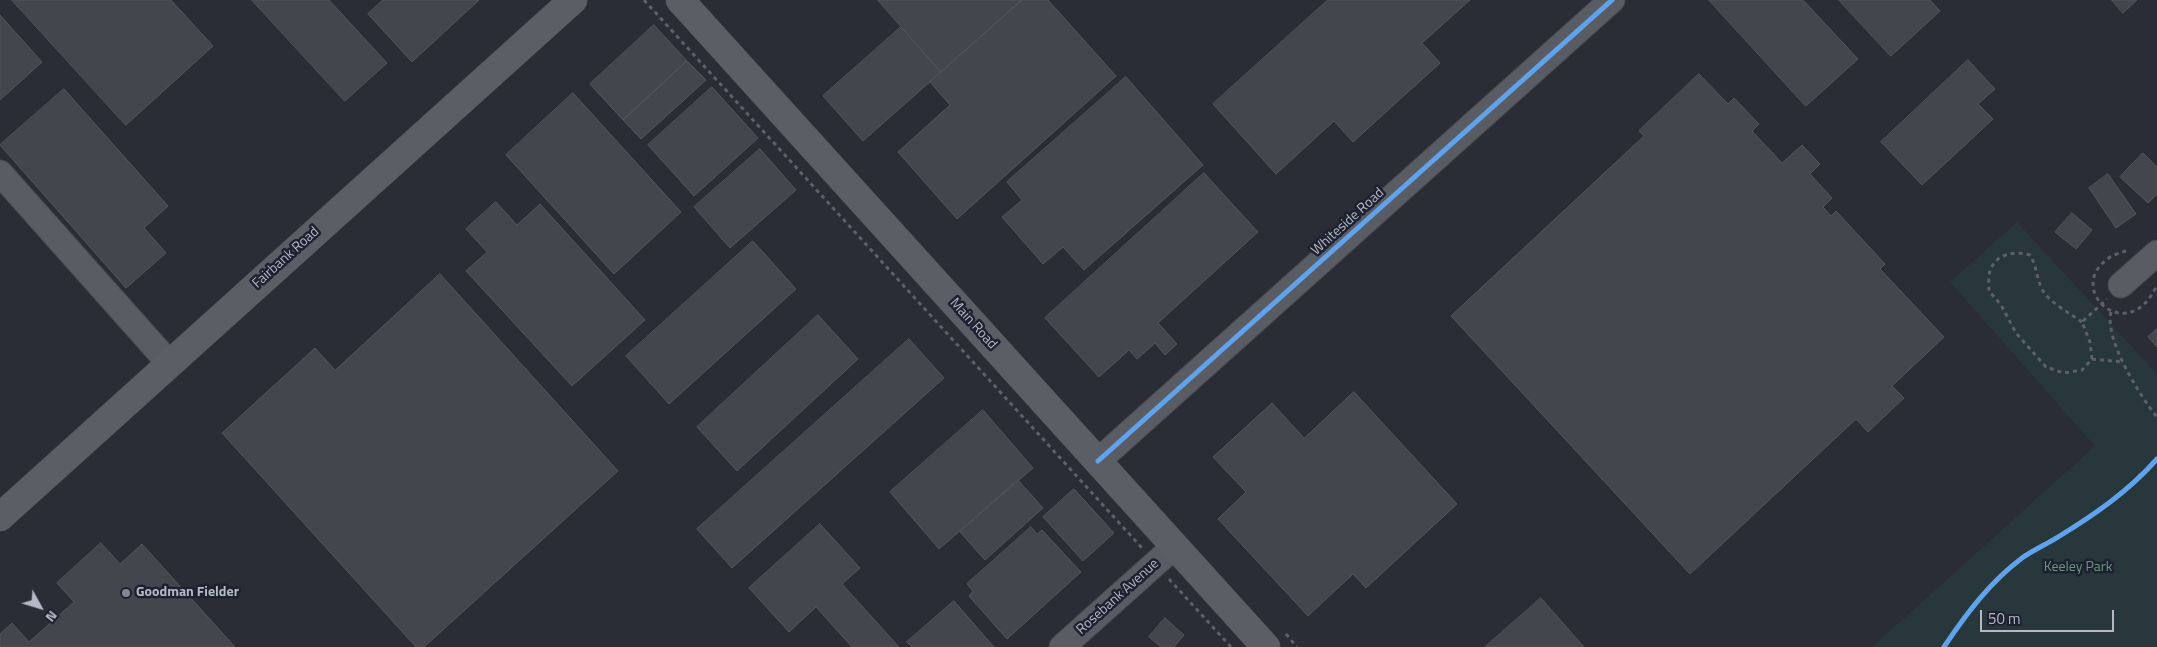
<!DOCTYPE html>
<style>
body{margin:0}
#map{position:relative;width:2157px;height:647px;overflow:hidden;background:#2a2d35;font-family:"Titillium Web",sans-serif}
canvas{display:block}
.north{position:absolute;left:15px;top:582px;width:50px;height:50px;-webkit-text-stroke:4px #1e2230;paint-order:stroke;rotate:129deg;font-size:14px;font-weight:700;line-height:20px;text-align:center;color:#b5b8c6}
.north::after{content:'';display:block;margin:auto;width:18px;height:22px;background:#b5b8c6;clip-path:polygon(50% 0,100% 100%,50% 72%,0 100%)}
.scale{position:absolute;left:1980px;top:610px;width:134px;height:22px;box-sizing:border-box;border:2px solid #b5b8c6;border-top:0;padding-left:6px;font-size:15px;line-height:18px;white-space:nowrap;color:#b5b8c6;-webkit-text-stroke:4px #1e2230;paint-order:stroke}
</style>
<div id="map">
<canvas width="2157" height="647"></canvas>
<div class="north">N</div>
<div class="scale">50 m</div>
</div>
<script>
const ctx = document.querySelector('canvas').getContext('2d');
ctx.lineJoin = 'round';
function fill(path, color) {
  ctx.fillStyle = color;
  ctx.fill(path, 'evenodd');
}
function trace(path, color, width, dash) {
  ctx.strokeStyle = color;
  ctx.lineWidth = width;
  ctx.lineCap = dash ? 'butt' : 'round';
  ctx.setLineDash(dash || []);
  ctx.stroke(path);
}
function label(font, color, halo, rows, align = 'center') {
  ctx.font = font + ' "Titillium Web",sans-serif';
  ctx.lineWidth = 5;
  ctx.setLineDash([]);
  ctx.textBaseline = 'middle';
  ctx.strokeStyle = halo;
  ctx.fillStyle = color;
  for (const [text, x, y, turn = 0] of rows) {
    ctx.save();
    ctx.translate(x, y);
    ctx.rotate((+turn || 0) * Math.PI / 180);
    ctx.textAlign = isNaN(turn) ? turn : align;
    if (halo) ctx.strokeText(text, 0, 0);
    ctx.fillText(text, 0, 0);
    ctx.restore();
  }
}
fill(new Path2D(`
 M2017 222 2157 374V647H1872L2095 446 1950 282Z`), '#28373b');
const building = new Path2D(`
 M12 0H171L213 46 126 125Z
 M252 0H329L387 63 345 101Z
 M383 0H479L412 62 368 14Z
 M878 0H1022L941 72Z
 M1022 0H1048L1116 76 957 219 898 152 950 105 930 82Z
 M1328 0H1470L1422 43 1440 63 1353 142 1334 121 1276 174 1213 104Z
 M1709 0H1803L1858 59 1806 106Z
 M1839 0H1930L1940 11 1891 56Z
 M2112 0H2137L2123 13Z
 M0 15 42 62 0 100Z
 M654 25 687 61 623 120 590 84Z
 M901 27 941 72 863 141 823 96Z
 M1968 60 1995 89 1978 104 1993 119 1922 185 1881 142Z
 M687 61 706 80 641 139 623 120Z
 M1699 74 1728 104 1734 98 1759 124 1752 131 1782 163 1802 145 1820 164 1810 174 1832 198 1823 207 1831 216 1836 211 1885 264 1880 269 1944 337 1892 386 1904 398 1868 432 1856 419 1690 574 1451 316 1644 136 1639 131Z
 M1126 77 1203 165 1084 270 1063 247 1043 264 1002 217 1022 200 1007 182Z
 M712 87 758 138 694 196 648 145Z
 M64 89 168 206 144 228 166 253 126 288 0 145Z
 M573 93 681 212 614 274 506 155Z
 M760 149 796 190 730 248 694 207Z
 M2143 153 2157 167V194L2148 203 2120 177Z
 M1204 173 1258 232 1158 323 1177 344 1165 355 1155 343 1137 359 1129 350 1099 377 1045 318Z
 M2108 174 2136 214 2116 228 2089 188Z
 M496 202 517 225 540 204 645 320 572 386 466 271 487 252 466 229Z
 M2072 213 2092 230 2076 249 2055 232Z
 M753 241 796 289 669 404 626 356Z
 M440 274 618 471 424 647H416L222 433 315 348 335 370Z
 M818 315 858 359 737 471 697 427Z
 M2157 329V347L2148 337Z
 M909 339 944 378 732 568 697 529Z
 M1354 392 1457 504 1366 588 1353 574 1308 616 1218 519 1246 492 1213 457 1272 403 1304 438Z
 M983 410 1033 468 939 549 890 492Z
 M1018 480 1043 508 985 560 960 532Z
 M1074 489 1114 533 1083 561 1043 517Z
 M820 524 860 568 842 584 899 647H852L816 607 789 632 749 588Z
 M1031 527 1037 534 1042 530 1081 572 1007 639 969 596 973 591 967 584Z
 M101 543 120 564 142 544 235 647H0V634L12 623 29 642 74 602 57 583Z
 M1541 598 1584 647H1485Z
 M954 601 994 647H912L907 642Z
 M1165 618 1184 635 1174 647H1161L1149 637Z`);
fill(building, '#44464e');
trace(building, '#52555d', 1);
const minor = new Path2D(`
 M0 173 169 363
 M2121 285 2157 253
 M1098 461 1612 0
 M1062 647 1175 546`);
const major = new Path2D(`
 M680 0 1266 647
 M0 517 573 0`);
trace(minor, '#46484e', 27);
trace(major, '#484a52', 29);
trace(new Path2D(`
 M644 0 1142 548
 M2126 251C2119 253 2110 256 2105 261 2067 292 2129 347 2157 285
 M2111 312C2104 339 2140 396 2157 417
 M2082 322C2071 314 2047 301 2042 289 2036 277 2037 267 2030 255 2015 251 1996 253 1990 271 1988 276 1989 285 1989 291L2001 305 2016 333 2046 367 2064 373 2082 370 2092 359 2090 342 2082 322 2107 299
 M2092 359 2123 362
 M1169 579 1231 647
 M1286 634 1297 647`), '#5d6068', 3, [4, 4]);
trace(minor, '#5a5c64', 25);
trace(major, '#5c5e66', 28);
trace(new Path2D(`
 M1098 461 1612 0
 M1944 647C1966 614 1990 582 2022 558 2033 550 2047 544 2058 537 2094 515 2129 491 2157 459`), '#60a3ed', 5);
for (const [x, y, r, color] of [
 [126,593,5,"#848793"]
]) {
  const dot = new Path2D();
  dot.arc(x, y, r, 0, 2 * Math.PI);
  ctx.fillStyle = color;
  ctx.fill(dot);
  trace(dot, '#1e2230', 2);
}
label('14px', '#b5b8c6', '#1e2230', [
 ["Whiteside Road",1348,222,-42],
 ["Fairbank Road",286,258,-42],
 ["Main Road",973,324,48],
 ["Rosebank Avenue",1118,597,-42]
]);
label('14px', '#6e957d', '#1e2230', [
 ["Keeley Park",2078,568]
]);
label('bold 14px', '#b5b8c6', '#1e2230', [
 ["Goodman Fielder",136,593]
], 'left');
</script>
